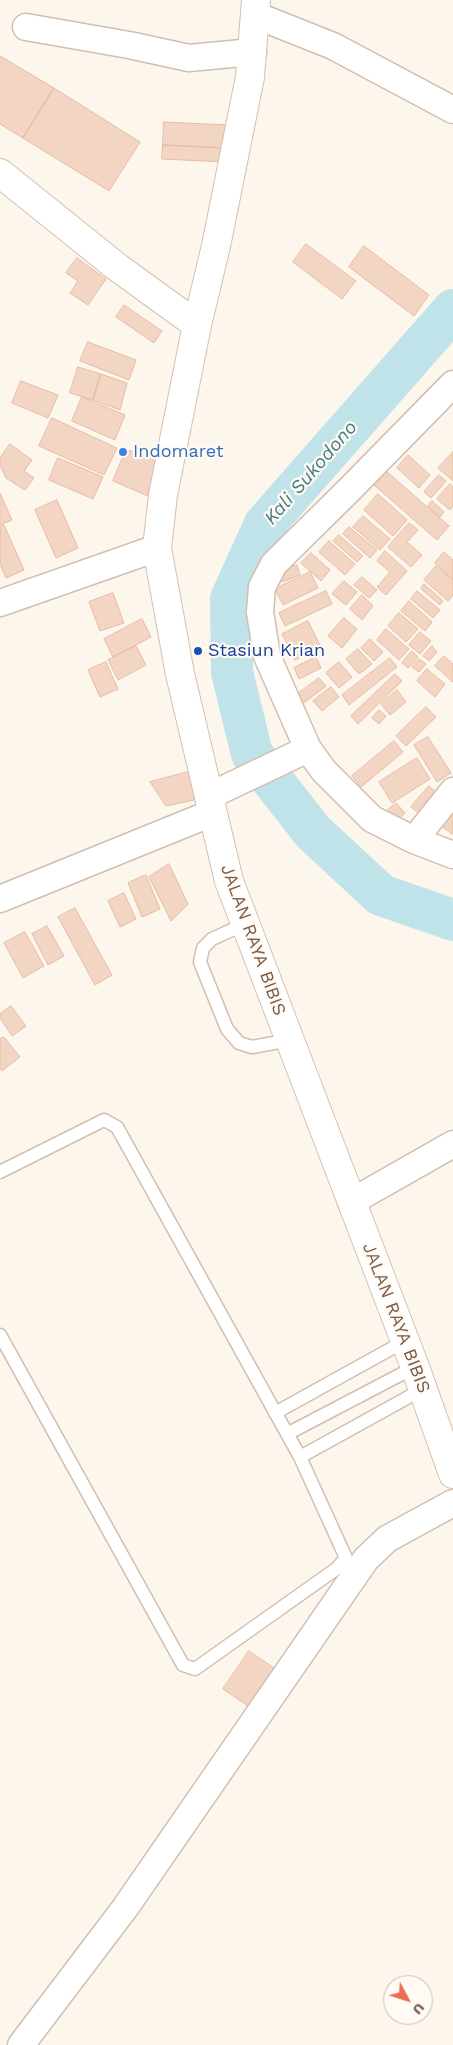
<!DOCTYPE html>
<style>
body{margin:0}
#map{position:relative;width:453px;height:2045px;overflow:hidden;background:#fdf6ec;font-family:"Work Sans",sans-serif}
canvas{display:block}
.north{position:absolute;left:383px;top:1975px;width:50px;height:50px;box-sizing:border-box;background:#fffaf3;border:1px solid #cabbb1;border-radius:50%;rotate:130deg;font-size:14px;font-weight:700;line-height:20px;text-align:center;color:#7a5c4d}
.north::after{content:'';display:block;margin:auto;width:18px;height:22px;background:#e76f51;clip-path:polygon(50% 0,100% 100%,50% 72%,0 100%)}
</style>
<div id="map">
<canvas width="453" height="2045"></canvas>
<div class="north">U</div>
</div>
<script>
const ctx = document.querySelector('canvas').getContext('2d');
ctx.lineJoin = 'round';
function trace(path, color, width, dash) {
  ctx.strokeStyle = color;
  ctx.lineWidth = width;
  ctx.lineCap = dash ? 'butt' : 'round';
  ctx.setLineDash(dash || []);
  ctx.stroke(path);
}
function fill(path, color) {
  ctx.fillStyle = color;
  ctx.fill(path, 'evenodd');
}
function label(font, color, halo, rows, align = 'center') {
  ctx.font = font + ' "Work Sans",sans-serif';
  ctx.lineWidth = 4.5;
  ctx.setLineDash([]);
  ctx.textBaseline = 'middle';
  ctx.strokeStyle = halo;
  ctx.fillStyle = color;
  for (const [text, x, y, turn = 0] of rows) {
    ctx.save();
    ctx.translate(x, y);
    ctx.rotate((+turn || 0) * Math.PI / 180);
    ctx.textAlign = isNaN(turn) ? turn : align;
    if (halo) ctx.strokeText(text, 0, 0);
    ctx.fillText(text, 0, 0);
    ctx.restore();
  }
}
trace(new Path2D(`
 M453 310 265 524 231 599 232 672 252 754 313 832 381 895 453 920`), '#bfe3e8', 42);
const building = new Path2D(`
 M0 56 54 88 23 138 0 124Z
 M54 88 140 142 109 191 23 138Z
 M164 122 228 125 227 148 163 145Z
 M163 145 227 148 226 162 162 159Z
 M306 244 356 281 342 299 293 262Z
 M364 246 429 295 414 316 349 267Z
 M77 258 106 279 88 305 70 293 78 281 66 273Z
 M124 305 162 331 154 343 116 317Z
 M88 342 136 360 129 380 80 361Z
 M78 367 101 374 93 400 70 393Z
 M101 374 127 383 120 410 93 400Z
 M21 381 58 395 48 418 12 403Z
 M82 397 125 415 115 440 72 421Z
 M52 418 117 448 104 475 39 446Z
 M10 444 32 460 24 471 34 478 25 490 6 478 0 465V458Z
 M126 450 158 457 148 496 113 481Z
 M453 452V481L438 468Z
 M408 455 430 475 419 488 397 468Z
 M58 458 103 477 93 499 49 480Z
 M386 471 449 526 437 540 374 485Z
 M439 475 446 481 431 498 424 492Z
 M450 484 453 487V506L450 510 437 499Z
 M0 493 12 520 0 525Z
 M378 494 407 520 393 536 364 510Z
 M57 500 78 548 56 558 35 510Z
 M432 501 444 512 440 517 428 506Z
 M363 516 390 539 380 550 353 527Z
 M409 523 418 530 407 542 422 555 411 567 388 547Z
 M4 525 24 570 6 578 0 564V527Z
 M349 527 377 550 370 558 343 534Z
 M339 535 363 556 357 562 333 541Z
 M329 541 355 564 345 575 319 552Z
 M385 551 407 571 386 595 377 587 390 572 377 561Z
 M444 552 453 560V579L435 563Z
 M311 553 330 570 321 581 301 563Z
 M297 565 300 575 282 582 278 572Z
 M436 566 453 580V595L448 601 424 580Z
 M310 572 318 588 283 605 275 589Z
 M362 577 377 590 369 598 354 585Z
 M344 581 357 592 346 605 332 594Z
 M424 584 443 601 440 605 421 589Z
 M326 591 332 604 285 626 279 613Z
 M417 591 440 610 433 618 411 599Z
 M113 593 124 623 100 631 89 602Z
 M362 595 373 606 362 620 350 609Z
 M409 601 432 622 425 631 401 611Z
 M399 613 418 629 406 642 388 626Z
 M344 618 357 629 342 648 328 636Z
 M142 619 151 637 113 657 104 639Z
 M308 621 321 647 295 660 282 634Z
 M386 629 409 649 399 660 377 640Z
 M420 632 431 641 420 654 409 645Z
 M370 639 383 652 374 661 361 648Z
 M136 646 146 665 118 680 108 660Z
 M432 646 437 652 429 661 423 656Z
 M358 649 372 664 359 674 346 659Z
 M412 651 418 657 408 668 402 663Z
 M444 656 453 664V682L435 666Z
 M316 657 321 668 299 679 294 668Z
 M390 658 397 667 349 705 342 695Z
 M419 659 426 664 419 672 412 667Z
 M106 662 118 689 100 697 88 670Z
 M339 662 352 677 339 688 326 673Z
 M427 669 445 684 435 697 417 681Z
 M395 674 402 681 358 724 351 716Z
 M319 678 326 686 301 705 295 696Z
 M331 687 339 697 322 711 313 701Z
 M397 690 406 702 390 715 381 704Z
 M426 707 436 717 406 746 396 736Z
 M379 710 386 716 379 724 372 718Z
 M428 737 451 773 437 782 414 745Z
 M394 741 403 752 361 787 352 776Z
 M417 758 430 779 392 803 379 782Z
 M192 771 203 798 166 806 150 782Z
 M429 786 442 798 425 818 411 807Z
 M396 803 405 813 396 821 387 811Z
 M453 807V833L452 834 439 824Z
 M169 864 188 904 171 921 149 877Z
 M146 875 160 909 142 917 128 883Z
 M124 893 136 919 120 927 108 901Z
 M75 908 112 975 95 985 58 917Z
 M47 926 64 956 48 965 32 934Z
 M25 932 44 966 23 978 4 943Z
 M11 1006 26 1026 12 1036 0 1018V1014Z
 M4 1037 20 1057 2 1071 0 1068V1039Z
 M249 1651 280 1672 254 1710 223 1689Z`);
fill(building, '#f3d5c3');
trace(building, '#e6bba3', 1);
const service = new Path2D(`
 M245 924 212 939 203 948 200 962 227 1029 239 1043 252 1047 290 1040
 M0 1172 104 1120 117 1127 300 1457 346 1558 336 1569 195 1669 183 1665 0 1335
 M275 1413 405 1341
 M287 1434 415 1367
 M300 1457 423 1389`);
const minor = new Path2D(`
 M255 15 333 46 453 110
 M26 27 129 45 189 58 253 52
 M453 384 348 491 274 564 262 587 260 612 267 656 308 749 324 771 372 819 414 840 453 855
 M0 603 157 548
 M209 796 308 749
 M414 840 453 791
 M0 899 212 813
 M351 1202 453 1144
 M21 2045 125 1908 366 1559 387 1539 453 1503`);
const secondary = new Path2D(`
 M256 0 250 77 216 246 197 325 163 495 157 548 180 674 229 881 415 1367 453 1474
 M0 173 117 267 197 325`);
trace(service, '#d1beb0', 15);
trace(minor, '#d1beb0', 29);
trace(secondary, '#d6c0b0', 30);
trace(service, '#fff', 12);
trace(minor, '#fff', 26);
trace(secondary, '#fff', 28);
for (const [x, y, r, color] of [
 [123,452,5,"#3f7fe0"],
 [198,651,5,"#1a4fb4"]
]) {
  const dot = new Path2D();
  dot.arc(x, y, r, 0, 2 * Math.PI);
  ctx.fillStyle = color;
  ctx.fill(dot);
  trace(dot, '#fffaf3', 2);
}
label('18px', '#366cbe', '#fffaf3', [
 ["Indomaret",133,452]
], 'left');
label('18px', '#164399', '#fffaf3', [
 ["Stasiun Krian",208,651]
], 'left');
label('18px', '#7a5c4d', '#fffaf3', [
 ["JALAN RAYA BIBIS",253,940,70],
 ["JALAN RAYA BIBIS",396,1318,69]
]);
label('italic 19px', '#437c86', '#fffaf3', [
 ["Kali Sukodono",311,473,-49]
]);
</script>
